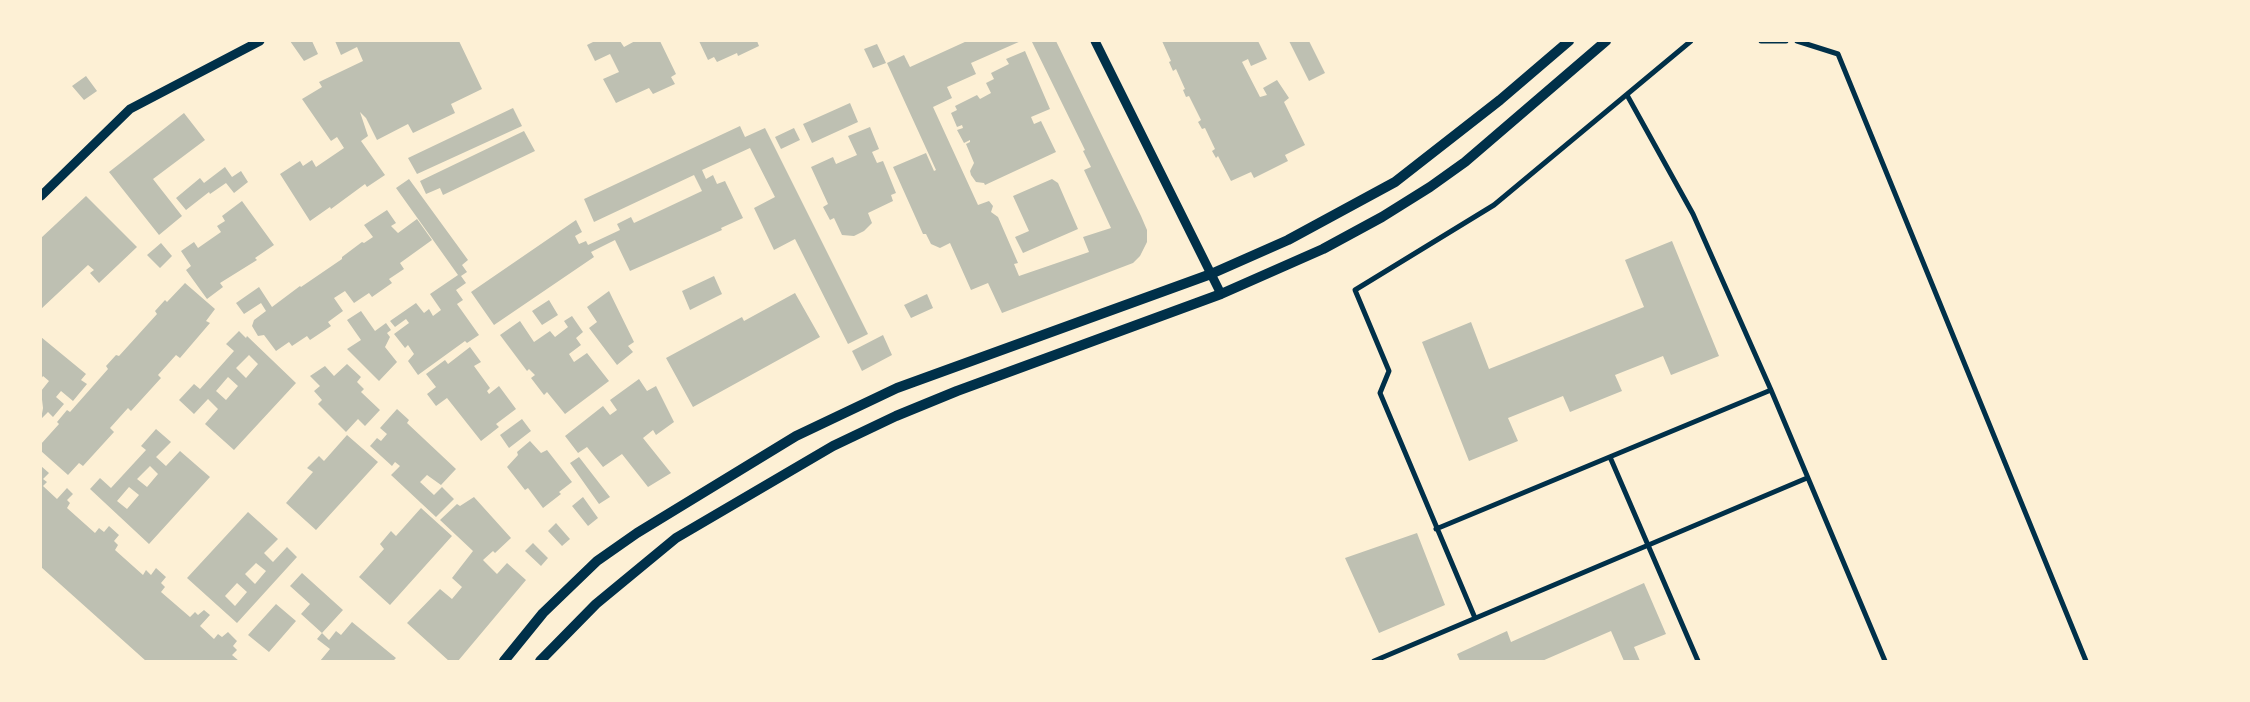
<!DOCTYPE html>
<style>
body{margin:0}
#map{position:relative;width:2250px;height:702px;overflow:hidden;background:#fdf0d5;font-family:Manrope,sans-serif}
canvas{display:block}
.frame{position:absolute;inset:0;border:42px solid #fdf0d5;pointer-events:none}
</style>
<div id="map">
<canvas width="2250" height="702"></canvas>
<div class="frame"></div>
</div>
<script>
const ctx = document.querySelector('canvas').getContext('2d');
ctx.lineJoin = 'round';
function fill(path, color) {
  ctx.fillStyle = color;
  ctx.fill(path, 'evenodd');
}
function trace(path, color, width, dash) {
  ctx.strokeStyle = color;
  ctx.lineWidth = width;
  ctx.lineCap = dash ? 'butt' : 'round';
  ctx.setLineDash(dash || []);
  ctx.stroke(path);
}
fill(new Path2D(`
 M290 41H312L318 54 304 61Z
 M335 41H459L482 89 451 104 455 113 413 133 408 124 377 140 366 118 360 112 368 136 361 141 385 175 367 187 365 184 331 209 330 207 310 221 280 174 300 161 303 166 312 160 316 167 344 148 337 137 331 141 302 99 322 87 319 82 363 61 357 47 341 55Z
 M595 41H620L624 47 635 41H660L676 74 671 77 675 84 653 94 649 88 616 103 603 79 619 72 610 54 595 61 587 45Z
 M699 41H757L759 46 738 56 737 53 717 62 714 57 708 60Z
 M967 41H1021L971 63 976 74 947 87 952 98 933 107 978 205 989 201 993 206 991 212 998 217 1018 263 1014 264 1019 276 1089 252 1083 237 1111 228 1084 170 1091 167 1083 151 1085 150 1032 42 1034 41H1056L1141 216 1147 230V242L1140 256 1133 263 1002 313 988 283 971 290 950 243 940 248 931 244 926 234H923L893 167 926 153 934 171 936 170 887 63 904 55 910 67Z
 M1162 41H1258L1267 59 1251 66 1248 59 1242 62 1260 97 1267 95 1263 88 1277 80 1289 98 1284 102 1305 145 1285 155 1288 161 1254 178 1251 172 1231 181 1218 156 1216 158 1212 151 1215 149 1205 128 1202 129 1198 122 1201 120 1189 96 1186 97 1183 90 1185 89 1176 69 1173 71 1169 62 1171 61Z
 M1289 41H1309L1325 73 1309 81Z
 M877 44 886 63 873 68 864 49Z
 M1025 51 1050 109 1031 117 1034 124 1041 121 1056 152 985 185 984 183 976 182 971 175 970 171 974 163 966 144 970 142V140L964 143 957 130 963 128 962 125 957 127 951 113 957 110 955 106 977 95 980 99 991 93 986 83 994 79 991 73 1009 64 1006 59Z
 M86 76 97 91 84 100 72 86Z
 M850 103 858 122 812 143 803 124Z
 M513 108 522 126 417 174 408 158Z
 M184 113 205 140 153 179 182 216 159 235 109 172Z
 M740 126 745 137 765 128 868 334 848 344 795 239 774 250 754 208 775 197 750 148 702 170 706 179 713 175 717 184 725 181 743 218 721 228 722 230 630 271 615 240 591 252 594 257 494 325 471 292 576 220 582 232 575 236 579 244 586 241 588 245 620 230 617 224 631 217 634 223 702 191 694 175 594 222 584 199Z
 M870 127 879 149 872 152 877 163 883 161 896 193 891 195 893 201 868 213 872 223 864 231 854 236 842 235 834 218 830 220 823 207 828 204 811 167 833 157 836 164 857 155 848 136Z
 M794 128 800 140 781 149 775 137Z
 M524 131 535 151 443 195 440 188 426 194 420 181Z
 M225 167 232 177 241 171 248 182 234 193 226 183 210 194 209 192 186 210 176 198 200 178 204 183Z
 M409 179 468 260 462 265 467 272 461 276 466 283 456 290 463 300 457 304 479 335 467 343 465 341 418 375 408 361 414 354 408 345 405 348 394 334 409 323 406 319 395 327 390 321 416 303 424 313 429 309 433 316 441 310 430 294 458 275 396 188Z
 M1052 179 1058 183 1078 229 1023 253 1015 237 1029 231 1013 196Z
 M86 196 137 247 99 283 90 273 94 270 88 265 41 309V238Z
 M242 201 274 245 255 258 257 260 220 283 223 287 207 299 186 270 191 266 181 251 194 242 198 248 221 232 217 226 225 221 222 216Z
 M387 210 396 223 391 226 398 233 417 219 432 240 400 263 404 269 389 279 392 283 372 297 369 293 354 303 345 291 334 298 343 311 328 322 331 326 310 340 307 336 292 346 289 342 276 351 264 335 258 336 252 326 254 320 266 311 261 303 244 314 236 303 259 287 272 307 300 286 301 287 342 259V257L362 242 364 243 373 237 364 225Z
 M1672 241 1719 356 1671 375 1663 356 1615 375 1622 391 1570 412 1563 396 1508 418 1518 441 1469 461 1422 342 1471 322 1489 369 1644 307 1625 260Z
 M161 243 172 256 160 268 147 255Z
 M714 276 722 294 690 310 682 291Z
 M185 283 215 309 206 321 210 323 180 358 176 355 158 375 161 378 131 411 128 408 110 428 114 432 83 466 79 463 68 475 41 451V444L59 424 57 422 67 410 70 412 108 369 106 366 116 355 119 356 157 314 155 311 165 300 167 302Z
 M609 291 634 342 628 346 633 352 617 365 589 328 597 322 587 307Z
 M795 293 820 337 693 407 666 358 742 317 744 321Z
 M927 294 933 308 911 318 904 305Z
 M549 300 558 315 542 325 532 311Z
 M361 311 375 331 386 323 391 330 387 333 390 337 385 347 397 362 379 381 347 349 361 340 347 320Z
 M572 316 583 332 576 338 581 345 569 354 574 362 587 353 609 381 565 414 547 392 544 395 531 378 535 375 529 369 527 371 500 335 520 321 534 342 550 331 555 337 568 327 564 321Z
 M239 331 246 338 247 336 296 383 234 450 205 424 218 409 208 399 194 414 179 400 194 384 200 389 234 351 226 344ZM249 355 258 364 246 378 236 368ZM228 377 238 386 226 400 216 391Z
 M883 335 892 355 862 371 852 351Z
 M41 337 86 374 81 380 87 384 73 401 61 391 56 397 64 404 53 417 48 412 41 419 43 408 41 391 49 381 43 376 41 379Z
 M470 347 481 362 474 366 490 388 487 391 489 394 499 386 516 409 496 424 499 427 481 441 447 398 436 406 427 394 436 387 426 374 445 360 448 364Z
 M347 364 361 377 357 382 364 389 361 392 380 410 365 426 358 419 346 432 318 404 322 400 314 391 320 386 310 376 325 366 334 376Z
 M639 379 647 391 656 386 674 422 656 435 653 430 643 438 671 473 648 487 622 454 603 467 587 447 578 453 565 436 603 406 610 415 617 410 610 400Z
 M397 409 409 420 407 423 456 469 441 485 427 475 420 482 434 495 442 487 454 499 436 517 391 475 400 466 395 462 392 466 370 446 377 438 381 441 387 434 380 428Z
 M522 419 531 431 509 448 500 435Z
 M156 429 171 442 156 457 166 466 180 451 210 477 149 544 90 489 100 478 111 488 146 450 141 446ZM150 466 158 474 147 487 137 479ZM129 487 139 495 127 509 117 501Z
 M347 435 378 462 316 530 286 503 313 472 307 468 319 456 324 461Z
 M530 441 541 453 547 450 572 482 559 492 561 494 543 508 528 488 525 490 507 467 518 455 517 452Z
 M579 457 610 497 599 504 570 463Z
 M41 466 49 473 43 479 47 482 43 486 57 499 67 488 73 494 67 500 70 503 67 508 95 533 99 528 104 532 109 526 119 535 114 541 118 545 115 550 143 575 146 570 151 575 156 568 166 577 161 583 165 587 161 592 190 617 195 612 198 615 204 610 210 615 200 626 214 639 218 634 222 637 228 632 237 641 233 646 237 650 232 655 239 661H146L41 567Z
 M474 497 511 538 495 553 493 551 483 560 497 574 507 563 526 580 458 661H449L407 623 440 589 452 599 462 587 452 578 473 551 440 520 457 504 460 506Z
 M583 497 598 518 588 526 572 506Z
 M421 508 452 536 390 605 359 577 384 549 380 544 391 531 396 536Z
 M248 512 278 539 264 553 273 562 287 547 297 557 237 623 187 578ZM256 563 266 571 255 584 245 574ZM237 583 247 592 235 606 225 596Z
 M556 523 570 539 562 546 548 531Z
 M1417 533 1445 605 1379 633 1345 558Z
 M533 543 548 558 541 566 525 551Z
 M302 573 343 610 322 633 301 614 310 604 290 586Z
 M1644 583 1666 634 1634 647 1640 661H1624L1611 631 1542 661H1460L1457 654 1507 631 1511 642Z
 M276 604 296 621 269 652 248 635Z
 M352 622 396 658 393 661H320L330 649 317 639 322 633 329 640 336 631 341 635Z`), '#bec0b2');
trace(new Path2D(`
 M1761 41H1786
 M1797 41 1838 54 2086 661
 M1627 95 1693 214 1771 390 1885 661
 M1610 457 1698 661
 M1436 529 1771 390
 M1475 618 1380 393 1389 371 1355 290 1494 205 1691 41
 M1374 661 1807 478`), '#003049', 5);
trace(new Path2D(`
 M1095 41 1221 294
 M41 196 130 109 260 41`), '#003049', 9);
trace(new Path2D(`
 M504 661 543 613 597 561 637 533 796 436 897 388 1211 274 1288 240 1395 182 1500 100 1569 41
 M540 661 596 604 676 538 833 446 896 416 957 391 1221 294 1323 249 1382 217 1430 187 1465 162 1606 41`), '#003049', 10);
</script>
